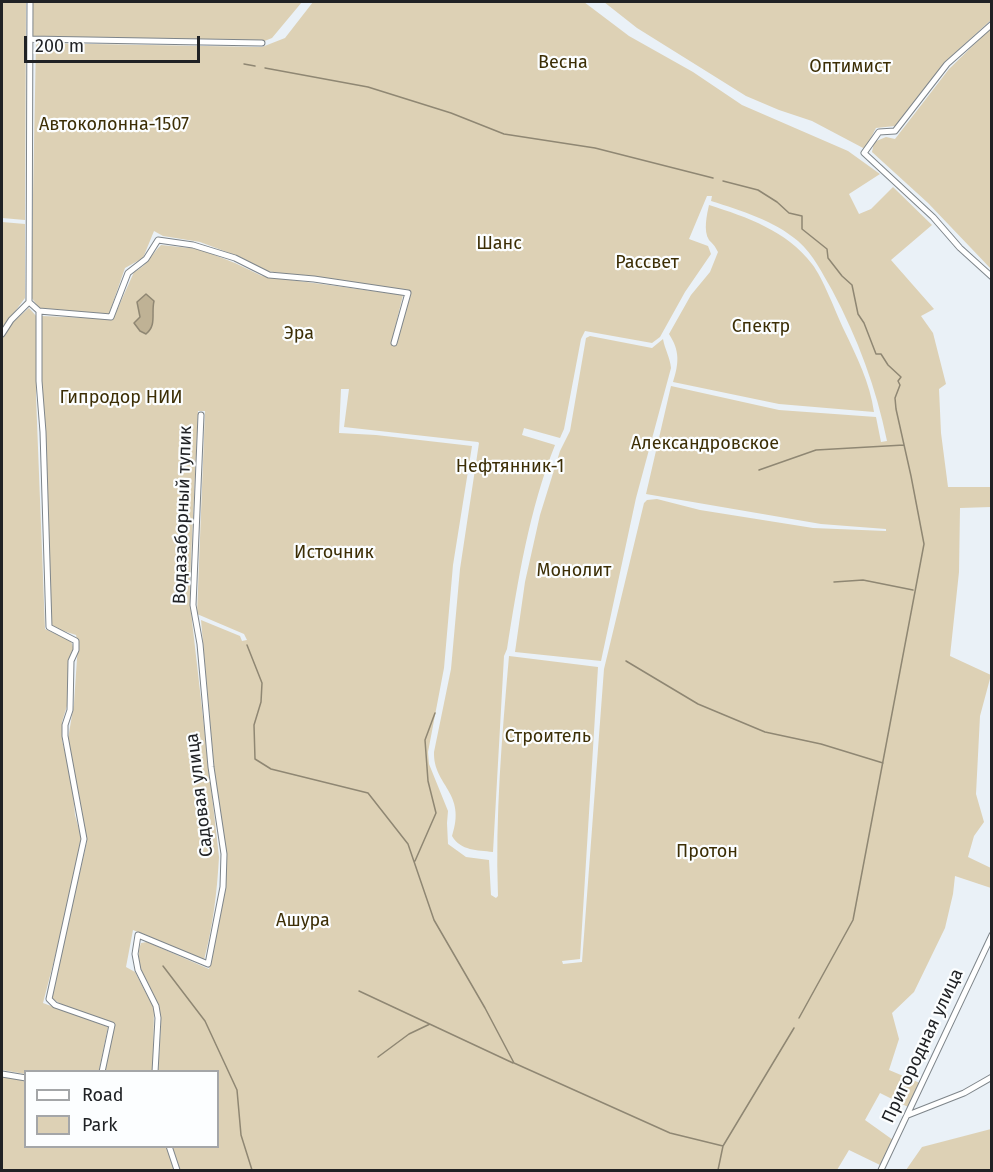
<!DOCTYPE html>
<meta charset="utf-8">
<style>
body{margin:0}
#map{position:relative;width:993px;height:1172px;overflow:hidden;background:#eaf1f7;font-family:"Fira Sans",sans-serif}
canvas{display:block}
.frame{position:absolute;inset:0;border:3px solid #202225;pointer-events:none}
.legend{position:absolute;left:24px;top:1070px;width:195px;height:78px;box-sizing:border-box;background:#fcfeff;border:2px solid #a4a6a8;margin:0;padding:8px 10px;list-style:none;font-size:18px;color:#202225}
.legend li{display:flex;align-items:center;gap:12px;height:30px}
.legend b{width:30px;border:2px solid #a4a6a8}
.scale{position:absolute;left:24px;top:36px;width:176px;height:27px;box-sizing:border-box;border:3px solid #202225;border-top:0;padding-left:8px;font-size:18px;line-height:21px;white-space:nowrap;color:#202225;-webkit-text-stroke:4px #fcfeff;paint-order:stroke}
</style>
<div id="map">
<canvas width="993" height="1172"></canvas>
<div class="frame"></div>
<ul class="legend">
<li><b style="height:8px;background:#fff"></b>Road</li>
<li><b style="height:16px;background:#ddd1b5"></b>Park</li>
</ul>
<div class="scale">200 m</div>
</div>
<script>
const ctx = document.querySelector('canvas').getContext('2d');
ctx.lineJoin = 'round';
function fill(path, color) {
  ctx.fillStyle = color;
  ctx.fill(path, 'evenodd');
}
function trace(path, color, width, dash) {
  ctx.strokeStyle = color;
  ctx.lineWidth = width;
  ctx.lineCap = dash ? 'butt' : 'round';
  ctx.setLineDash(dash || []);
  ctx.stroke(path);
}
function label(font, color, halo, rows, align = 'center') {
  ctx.font = font + ' "Fira Sans",sans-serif';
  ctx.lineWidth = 4.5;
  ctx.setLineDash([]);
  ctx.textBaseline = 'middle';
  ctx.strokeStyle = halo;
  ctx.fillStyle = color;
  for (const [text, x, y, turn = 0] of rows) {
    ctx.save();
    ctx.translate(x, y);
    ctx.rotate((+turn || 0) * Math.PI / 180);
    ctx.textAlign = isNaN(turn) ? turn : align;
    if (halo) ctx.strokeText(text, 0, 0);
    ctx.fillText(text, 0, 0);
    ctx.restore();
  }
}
fill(new Path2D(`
 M2 2H26L25 220 2 218Z
 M33 2H302L272 38 262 42 33 37Z
 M313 2H584L629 36 693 72 742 105 848 151 880 174 849 194 859 214 871 209 893 187 932 225 891 260 934 309 921 316 933 333 946 384 939 389 941 433 948 487H991V507L960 508 959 572 950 656 991 675 980 716 976 794 984 822 974 836 968 857 991 868V888L955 876 953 894 945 928 914 992 892 1013 899 1039 889 1070 920 1083 908 1107 880 1093 865 1120 893 1140 880 1165 849 1150 837 1170H2V1076L25 1080 26 1146H218V1072L158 1071C159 1056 163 1017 158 1005 151 985 132 966 141 943L147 942 209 969 223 893 226 855 215 779 201 620 240 636 242 641 247 640 244 634 197 614 205 411H198L190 581 192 621 219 857C217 893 213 926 204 960L133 930 126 967 135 972 154 1008 153 1071H105L114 1023 71 1010 51 998 87 841 68 739 74 703 78 644 76 635 54 628 51 625 42 386V316L113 319 134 272C146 267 151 255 161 245L199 249 235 263 262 276 403 295 391 345H395L411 291 266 271 240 257 200 242 163 236 154 231 143 258 125 268 109 314 39 308 31 297 36 43 262 47 285 38ZM707 196H712L711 201C742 211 773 220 798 241 814 255 822 273 832 290 858 339 876 387 887 441L881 442 876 417 779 410 671 386 646 494 821 524 886 529V531L813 528 700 510 657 499 647 500 644 503 604 669 582 962 563 964 562 961 580 959 598 667 509 656C502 736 495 816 498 896L496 898 491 895 489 860 466 857 448 844 447 823 448 811 429 764 428 752 444 668 453 565 472 446 376 435 339 433 341 389H349L344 427 478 442 479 443 460 569 451 669 434 752C433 786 467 792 452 836 461 851 477 850 493 852L504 656 507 649C518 580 529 510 555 445L522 435 524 428 560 438 564 429 581 339 585 331 652 343 660 337 685 292 711 254 708 246 689 239Z
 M604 2H991L992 19 946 61 895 126 876 128 865 149 812 121 779 110 746 96 637 28Z
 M991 28V269L928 203 872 152 874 142 886 137 895 139 949 69Z
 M709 205C747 217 787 231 812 264 823 278 836 313 844 330 857 357 870 383 874 412L779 404 673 382C679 363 680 351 669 334L691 295 710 272 718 252C715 246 713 244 709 240 703 231 707 214 709 205Z
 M2 222 25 224V298L2 329Z
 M29 308 38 318 36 396 45 629 71 641 74 650 69 663 67 706 62 722V740L72 781 75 815 82 840 65 918 43 1003 108 1027 99 1071 26 1072 25 1074 2 1070V338L12 323Z
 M590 336 652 348 663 339C665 350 670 357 671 368L636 498 601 661 515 652 525 582 540 515 560 451 570 431 586 338Z
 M991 1129V1170H906L922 1147Z`), '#ddd1b5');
const water = new Path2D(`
 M146 294 154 301C151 314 157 325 146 334L140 331 134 323 140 317 137 302Z`);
fill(water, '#bfb295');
trace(water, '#8f8773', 1.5);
trace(new Path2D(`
 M244 64 255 66
 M265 68 368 87 451 113 504 134 595 148 713 178
 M723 181 758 190 777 202 789 213 802 216V229L827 249 828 258 842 276 852 285 858 314 864 323 876 354H881L888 365 901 377 898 381 900 385 895 398 896 409 911 476 924 544 853 920 799 1018
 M759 470 816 450 904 445
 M834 582 863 580 913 590
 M247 645 262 683 261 702 254 725 255 759 271 769 368 793 408 844 434 920 485 1008 514 1063 670 1133 723 1146
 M626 661 698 704 765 732 821 744 883 763
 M415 861 436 813 428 781 425 740 435 713
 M163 966 205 1021 237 1090 241 1135 252 1170
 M359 991 513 1063
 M378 1057 409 1034 430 1024
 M718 1170 723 1146 794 1028`), '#8f8773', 1.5);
const street = new Path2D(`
 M30 2 29 302 39 311 111 317 128 273 146 259 158 240 193 245 235 258 269 275 314 279 408 293 394 343
 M992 24 947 64 895 131 879 132 864 153 933 217 960 248 992 277
 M30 39 262 43
 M39 311V381L43 432 49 627 76 641V650L71 661 70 710 65 725V736L84 839 49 999 55 1005 112 1025 102 1072
 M2 334 11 320 29 302
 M155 1072 158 1018 156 1006 138 970 135 954 138 935 208 964 223 887 224 854 211 767 200 644 193 605 201 415
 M2 1074 26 1078
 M908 1115 964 1093 992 1077
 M169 1146 177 1170
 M881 1170 992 935`);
trace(street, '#7e858a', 7);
trace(street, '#fff', 5);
label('18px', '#3c2e05', '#fcfeff', [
 ["Весна",563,63],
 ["Оптимист",850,67],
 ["Автоколонна-1507",114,125],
 ["Шанс",499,244],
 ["Рассвет",647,263],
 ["Спектр",761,327],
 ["Эра",299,334],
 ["Гипродор НИИ",121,398],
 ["Александровское",705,444],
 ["Нефтянник-1",510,467],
 ["Источник",334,553],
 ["Монолит",574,571],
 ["Строитель",548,737],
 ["Протон",707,852],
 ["Ашура",303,921]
]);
label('18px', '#202225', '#fcfeff', [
 ["Водазаборный тупик",183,515,-88],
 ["Садовая улица",200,795,-97],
 ["Пригородная улица",923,1046,-65]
]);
</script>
